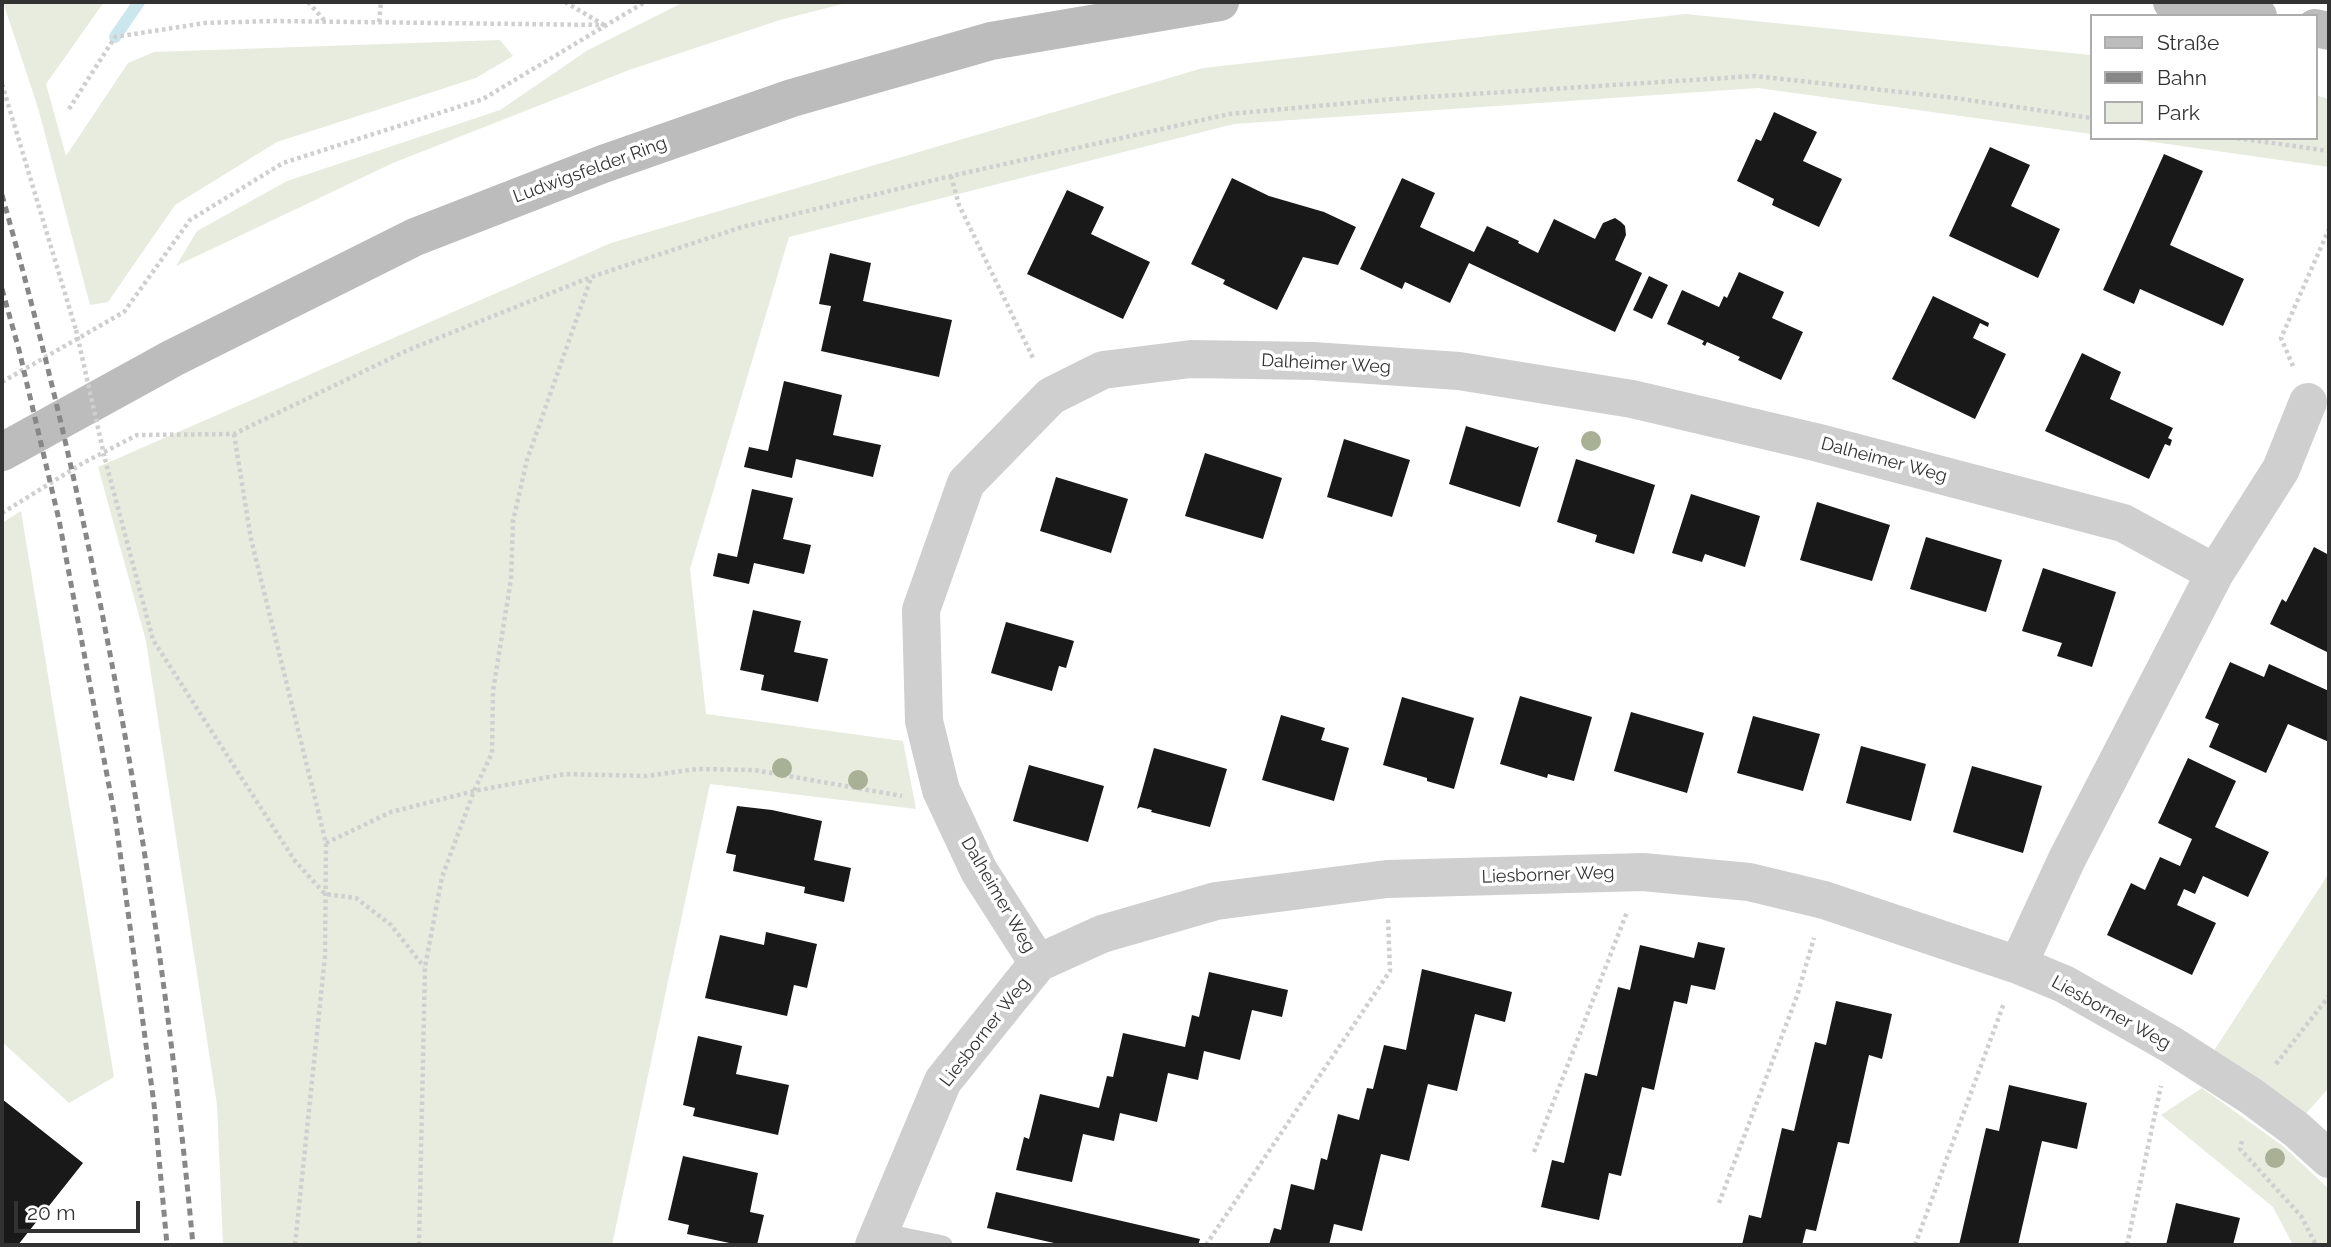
<!DOCTYPE html>
<meta charset="utf-8">
<style>
body{margin:0}
#map{position:relative;width:2331px;height:1247px;overflow:hidden;background:#fff;font-family:Raleway,sans-serif}
canvas{display:block}
.frame{position:absolute;inset:0;border:4px solid #323232;pointer-events:none}
.legend{position:absolute;left:2090px;top:14px;width:228px;height:126px;box-sizing:border-box;background:#fff;border:2px solid #adadad;margin:0;padding:9px 12px;list-style:none;font-size:21px;color:#323232}
.legend li{display:flex;align-items:center;gap:14px;height:35px}
.legend b{width:35px;border:2px solid #adadad}
.scale{position:absolute;left:14px;top:1201px;width:126px;height:32px;box-sizing:border-box;border:4px solid #323232;border-top:0;padding-left:9px;font-size:21px;line-height:24px;white-space:nowrap;color:#323232;-webkit-text-stroke:5px #fff;paint-order:stroke}
</style>
<div id="map">
<canvas width="2331" height="1247"></canvas>
<div class="frame"></div>
<ul class="legend">
<li><b style="height:9px;background:#bcbcbc"></b>Straße</li>
<li><b style="height:9px;background:#878787"></b>Bahn</li>
<li><b style="height:19px;background:#e8ecde"></b>Park</li>
</ul>
<div class="scale">20 m</div>
</div>
<script>
const ctx = document.querySelector('canvas').getContext('2d');
ctx.lineJoin = 'round';
function fill(path, color) {
  ctx.fillStyle = color;
  ctx.fill(path, 'evenodd');
}
function trace(path, color, width, dash) {
  ctx.strokeStyle = color;
  ctx.lineWidth = width;
  ctx.lineCap = dash ? 'butt' : 'round';
  ctx.setLineDash(dash || []);
  ctx.stroke(path);
}
function label(font, color, halo, rows, align = 'center') {
  ctx.font = font + ' Raleway,sans-serif';
  ctx.lineWidth = 7;
  ctx.setLineDash([]);
  ctx.textBaseline = 'middle';
  ctx.strokeStyle = halo;
  ctx.fillStyle = color;
  for (const [text, x, y, turn = 0] of rows) {
    ctx.save();
    ctx.translate(x, y);
    ctx.rotate((+turn || 0) * Math.PI / 180);
    ctx.textAlign = isNaN(turn) ? turn : align;
    if (halo) ctx.strokeText(text, 0, 0);
    ctx.fillText(text, 0, 0);
    ctx.restore();
  }
}
fill(new Path2D(`
 M3 2H104L46 84 66 156 128 63 154 52 500 40 513 56 476 78 277 142 175 205 108 302 90 305 38 108Z
 M684 2H850L780 20 629 70 393 163 176 266 197 231 287 181 500 110 588 50Z
 M1686 14 2091 55V134L1758 88 1234 124 789 237 690 569 706 714 903 741 916 809 710 784 612 1245H223L217 1105 146 641 98 467 611 243 1203 68Z
 M2315 95 2329 99V167L2125 138H2315Z
 M21 511 114 1077 69 1103 2 1042V523Z
 M2329 873V1088L2301 1119 2206 1063Z
 M2202 1088 2283 1146 2329 1189V1245H2293L2273 1207 2161 1115Z`), '#e8ecde');
trace(new Path2D(`
 M115 37 139 2`), '#cbe6ec', 12);
fill(new Path2D(`
 M1774 112 1817 132 1803 161 1842 179 1819 227 1772 205 1774 199 1737 181 1756 139 1761 141Z
 M1990 147 2030 165 2011 206 2060 229 2038 278 1949 236Z
 M2164 154 2203 171 2170 245 2244 279 2223 326 2140 289 2134 304 2103 290Z
 M1232 178 1269 196 1324 212 1356 227 1338 265 1303 257 1277 310 1223 284 1225 280 1191 264Z
 M1402 178 1435 193 1420 227 1474 252 1487 226 1519 241 1518 243 1538 253 1554 219 1595 239 1603 223 1615 218 1621 222 1625 226 1626 235 1615 260 1642 273 1615 332 1469 263 1450 303 1405 282 1402 289 1360 269Z
 M1067 190 1104 207 1091 234 1150 262 1123 319 1027 274Z
 M830 253 871 263 863 301 952 320 939 377 821 351 831 306 819 304Z
 M1739 272 1784 292 1772 318 1803 332 1781 380 1738 360 1740 357 1707 342 1705 346 1702 344 1704 341 1667 324 1682 290 1719 307 1724 296 1727 298Z
 M1649 276 1668 285 1652 319 1633 310Z
 M1933 296 1989 323 1988 327 1980 323 1973 338 2006 354 1975 419 1892 379Z
 M2082 353 2121 372 2110 399 2173 428 2168 438 2172 440 2170 446 2165 444 2149 479 2045 431Z
 M784 381 842 395 833 435 881 445 873 477 796 459 792 478 744 467 749 447 768 451Z
 M1466 426 1536 448 1539 446 1520 507 1449 484Z
 M1344 439 1410 460 1392 517 1327 497Z
 M1205 453 1282 478 1263 539 1185 516Z
 M1576 459 1655 485 1634 554 1595 542 1597 535 1557 522Z
 M1056 477 1128 499 1111 553 1040 531Z
 M752 489 793 498 783 539 811 545 804 574 754 563 749 584 713 576 718 553 737 557Z
 M1691 494 1760 516 1745 567 1705 554 1702 562 1672 553Z
 M1817 502 1890 525 1872 581 1800 560Z
 M1926 537 2002 560 1986 612 1910 589Z
 M2314 547 2329 555V653L2270 624 2282 599 2286 602Z
 M2043 568 2116 592 2092 667 2057 656 2062 643 2022 631Z
 M753 610 801 621 794 652 828 659 818 702 761 690 764 675 740 670Z
 M1006 622 1074 641 1066 668 1059 666 1052 691 991 673Z
 M2230 662 2264 677 2269 664 2329 691V742L2288 724 2266 773 2209 747 2219 724 2205 718Z
 M1520 696 1592 717 1574 781 1548 774 1547 778 1500 764Z
 M1402 697 1474 718 1454 789 1427 781V778L1383 765Z
 M1631 712 1704 733 1687 793 1614 771Z
 M1281 715 1325 728 1321 740 1349 748 1334 801 1262 780Z
 M1753 716 1820 734 1803 791 1737 773Z
 M1861 746 1926 764 1911 821 1846 803Z
 M1154 748 1227 769 1210 827 1151 812 1152 810 1140 807 1137 809Z
 M2188 758 2236 781 2215 827 2269 852 2248 897 2203 876 2195 894 2184 889 2177 905 2216 923 2192 975 2107 935 2131 883 2145 890 2160 857 2180 866 2192 839 2158 823Z
 M1029 765 1104 786 1088 842 1013 821Z
 M1972 766 2042 786 2023 853 1953 832Z
 M737 806 772 810 822 821 814 860 851 868 844 902 804 893 805 887 733 871 736 855 726 853Z
 M766 932 817 944 807 988 794 985 787 1016 705 998 720 935 764 945Z
 M1698 942 1725 948 1715 990 1691 985 1687 1004 1674 1001 1654 1090 1642 1087 1621 1176 1609 1173 1599 1220 1541 1207 1552 1160 1564 1163 1585 1073 1597 1076 1618 987 1630 990 1640 945 1694 958Z
 M1422 969 1512 992 1505 1022 1475 1014 1457 1091 1428 1084 1409 1161 1381 1154 1362 1231 1334 1224 1329 1245H1269L1274 1228 1281 1230 1291 1184 1314 1190 1321 1158 1327 1160 1338 1114 1359 1120 1367 1088 1373 1089 1384 1045 1406 1050Z
 M1209 972 1288 990 1282 1017 1252 1010 1240 1060 1204 1051 1198 1080 1168 1073 1157 1122 1120 1113 1114 1141 1083 1134 1072 1182 1016 1170 1024 1137 1029 1139 1040 1094 1099 1108 1107 1076 1113 1077 1123 1033 1185 1047 1192 1015 1199 1017Z
 M1836 1001 1892 1014 1882 1059 1869 1055 1849 1144 1838 1142 1816 1231 1806 1229 1802 1245H1742L1749 1215 1761 1218 1782 1128 1794 1131 1815 1042 1826 1045Z
 M698 1036 742 1046 736 1074 789 1085 778 1135 693 1116 695 1108 683 1105Z
 M2009 1085 2087 1103 2077 1149 2042 1141 2018 1245H1959L1986 1128 1999 1131Z
 M2 1099 83 1163 18 1245H2Z
 M683 1156 758 1173 750 1212 764 1215 757 1245H739L687 1234 689 1225 668 1220Z
 M996 1192 1200 1239 1198 1245H1063L987 1228Z
 M2176 1203 2240 1218 2233 1245H2166Z`), '#191919');
trace(new Path2D(`
 M308 2 324 20
 M565 2 604 25
 M379 22 381 2
 M2 84 76 330
 M69 109 115 37 205 23 271 21 604 25
 M2237 138 2329 151
 M951 176 959 205 1034 360
 M2293 366 2281 338 2329 229
 M2 382 124 312 190 220 283 163 483 99 645 2
 M234 434 251 539 326 843 325 956 295 1245
 M105 459 153 640 295 861 325 894 356 898 391 925 424 967
 M2 513 83 463 137 435 234 434 408 350 591 277 742 227 951 176 1229 114 1394 99 1755 76 1955 98 2091 118
 M326 843 391 812 474 791 565 774 647 776 697 769 754 770 902 796
 M2276 1064 2329 996
 M2242 1141 2240 1149 2301 1216 2316 1245
 M1534 1152 1627 912
 M1719 1203 1797 996 1814 938
 M419 1245 425 967 442 877 474 791 492 753 493 691 511 579 513 521 527 460 591 278
 M1206 1245 1390 971 1388 919
 M1915 1245 2004 1003
 M2127 1245 2161 1086`), '#cfcfcf', 4.5, [3.5, 3.5]);
trace(new Path2D(`
 M879 1232 943 1245`), '#cfcfcf', 19);
trace(new Path2D(`
 M1038 963 979 871 941 790 924 721 921 610 966 483 1051 396 1103 370 1191 359 1313 361 1459 371 1632 399 1815 442 2123 523 2215 573
 M2018 965 2067 859 2215 573 2281 469 2308 402
 M874 1245 943 1081 1038 963 1102 934 1216 901 1387 879 1643 872 1749 882 1824 900 2018 965 2064 984 2170 1044 2251 1096 2297 1130 2329 1159`), '#cfcfcf', 38);
trace(new Path2D(`
 M2172 2 2258 16
 M2315 28 2329 31
 M2 452 173 358 415 237 603 164 792 98 991 41 1220 2`), '#bcbcbc', 38);
trace(new Path2D(`
 M2 195C99 538 160 891 193 1245
 M2 289 19 350 59 520 116 823 154 1104 167 1245`), '#878787', 5, [7, 5]);
trace(new Path2D(`
 M76 330 105 459`), '#cfcfcf', 4.5, [3.5, 3.5]);
ctx.fillStyle = '#a8b095';
for (const [x, y] of [
 [1591,441],
 [782,768],
 [858,780],
 [2275,1158]
]) {
  ctx.beginPath();
  ctx.arc(x, y, 10, 0, 2 * Math.PI);
  ctx.fill();
}
label('18px', '#323232', '#fff', [
 ["Ludwigsfelder Ring",590,170,-20],
 ["Dalheimer Weg",1326,364,3],
 ["Dalheimer Weg",1884,460,15],
 ["Liesborner Weg",1548,875,-2],
 ["Dalheimer Weg",998,895,60],
 ["Liesborner Weg",2111,1013,29],
 ["Liesborner Weg",985,1032,-52]
]);
</script>
